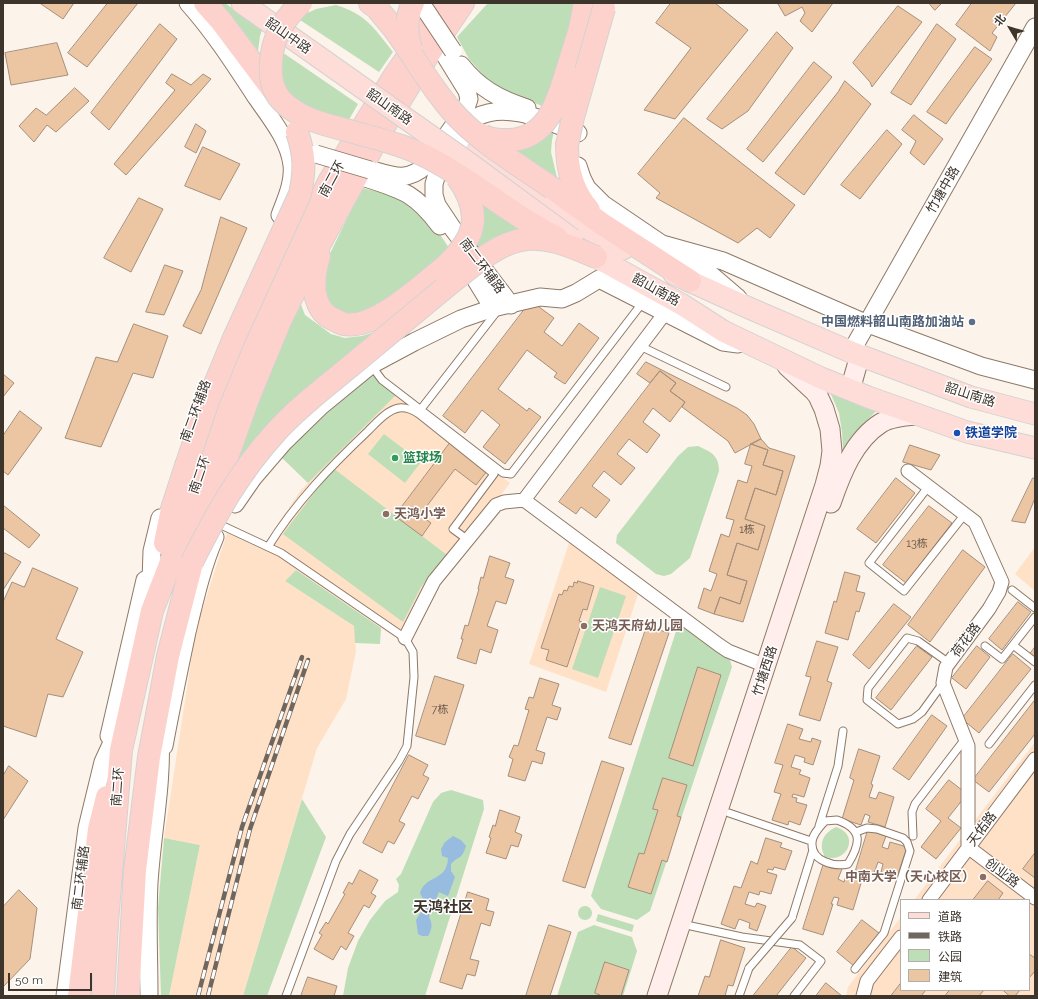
<!DOCTYPE html>
<meta charset="utf-8">
<style>
body{margin:0}
#map{position:relative;width:1038px;height:999px;overflow:hidden;background:#fcf3ea;font-family:Raleway,"Noto Sans SC",sans-serif}
canvas{display:block}
.frame{position:absolute;inset:0;border:4px solid #3d342c;pointer-events:none}
.legend{position:absolute;left:900px;top:899px;width:130px;height:92px;box-sizing:border-box;background:#fff;border:1px solid #b1aeab;margin:0;padding:5px 7px;list-style:none;font-size:12px;color:#3d342c}
.legend li{display:flex;align-items:center;gap:8px;height:20px}
.legend b{width:20px;border:1px solid #b1aeab}
.north{position:absolute;left:990px;top:8px;width:40px;height:40px;-webkit-text-stroke:3px #fff;paint-order:stroke;rotate:308deg;font-size:11px;font-weight:700;line-height:16px;text-align:center;color:#3d342c}
.north::after{content:'';display:block;margin:auto;width:14px;height:18px;background:#3d342c;clip-path:polygon(50% 0,100% 100%,50% 72%,0 100%)}
.scale{position:absolute;left:8px;top:973px;width:84px;height:18px;box-sizing:border-box;border:2px solid #3d342c;border-top:0;padding-left:5px;font-size:12px;line-height:14px;white-space:nowrap;color:#3d342c;-webkit-text-stroke:3px #fff;paint-order:stroke}
</style>
<div id="map">
<canvas width="1038" height="999"></canvas>
<div class="frame"></div>
<ul class="legend">
<li><b style="height:5px;background:#feddd9"></b>道路</li>
<li><b style="height:5px;background:#6f665e"></b>铁路</li>
<li><b style="height:11px;background:#bedeb8"></b>公园</li>
<li><b style="height:11px;background:#ecc5a2"></b>建筑</li>
</ul>
<div class="north">北</div>
<div class="scale">50 m</div>
</div>
<script>
const ctx = document.querySelector('canvas').getContext('2d');
ctx.lineJoin = 'round';
function fill(path, color) {
  ctx.fillStyle = color;
  ctx.fill(path, 'evenodd');
}
function trace(path, color, width, dash) {
  ctx.strokeStyle = color;
  ctx.lineWidth = width;
  ctx.lineCap = dash ? 'butt' : 'round';
  ctx.setLineDash(dash || []);
  ctx.stroke(path);
}
function label(font, color, halo, rows, align = 'center') {
  ctx.font = font + ' Raleway,"Noto Sans SC",sans-serif';
  ctx.lineWidth = 3;
  ctx.setLineDash([]);
  ctx.textBaseline = 'middle';
  ctx.strokeStyle = halo;
  ctx.fillStyle = color;
  for (const [text, x, y, turn = 0] of rows) {
    ctx.save();
    ctx.translate(x, y);
    ctx.rotate((+turn || 0) * Math.PI / 180);
    ctx.textAlign = isNaN(turn) ? turn : align;
    if (halo) ctx.strokeText(text, 0, 0);
    ctx.fillText(text, 0, 0);
    ctx.restore();
  }
}
fill(new Path2D(`
 M397 394 510 483 395 637 296 570 285 581 354 626 356 651 346 699 317 748 243 996H169L200 845 164 838 196 629 227 533 261 549 301 490Z
 M571 537 640 588 606 692 529 664Z
 M1035 547V591L1015 574Z
 M1035 742V996H846L848 987 901 917V990H1029V900H914Z`), '#ffe1c7');
fill(new Path2D(`
 M218 3H225L262 30 260 36 258 51Z
 M488 3H578L547 108 493 86 469 59 457 37Z
 M336 5C366 14 375 29 393 52L379 72 297 18 316 9Z
 M279 50 358 104 347 123 311 112 285 90 279 73Z
 M557 118 552 140 551 152 558 182 507 148Z
 M362 188C378 192 398 195 412 205 428 217 442 236 452 253L381 311 335 316 319 276Z
 M480 197 526 229C500 232 490 239 469 254Z
 M300 302 305 315 331 334 345 338 362 336 384 329 227 486 252 412Z
 M371 372 397 394 308 483 281 457Z
 M830 392 878 409 852 436 843 450 842 432 839 413Z
 M384 434 421 462 405 483 368 454Z
 M698 446C711 452 719 455 719 471L690 558 671 574 664 576 656 574 616 543 617 535 678 456 688 447Z
 M333 468 447 555 421 587 403 622 283 534Z
 M296 570 381 628 380 644 355 643 354 626 285 581Z
 M600 587 626 596 598 678 572 669Z
 M679 622 730 660 732 667 650 911 637 920 601 909 591 896Z
 M451 790 483 800 484 809 425 996H343L348 968 358 941 370 920 385 901 398 892 399 885 396 879 401 874 433 802 441 793Z
 M302 799 326 837 267 996H243Z
 M836 827C860 834 848 864 825 857 818 844 823 833 836 827Z
 M164 838 200 845 169 996H161L158 908Z
 M578 913a7 7 0 1 1 14 0a7 7 0 1 1-14 0Z
 M598 914 634 925 632 932 596 921Z
 M594 925 632 937 637 951 623 996H557L578 932Z`), '#bedeb8');
fill(new Path2D(`
 M453 836 461 840 466 846C461 861 459 855 451 864V871L455 877 448 896 439 892 429 917C433 924 432 929 428 936H422L418 934 416 920 425 906 423 899 420 893C426 874 447 882 448 858L442 856 441 849 445 842Z`), '#97bcdf');
const building = new Path2D(`
 M42 3H74L63 19 41 4Z
 M108 3H138L87 67 68 53Z
 M671 3H715L748 30 675 119 644 110 691 48 656 23Z
 M780 3H833L812 32 800 21 805 13 802 7 785 16 778 4Z
 M929 3H942L935 10Z
 M972 3H1016L992 33 997 37 990 51 956 25Z
 M898 6 922 22 872 87 870 82 853 63Z
 M160 24 177 39 109 130 91 113Z
 M937 24 956 39 911 105 891 93Z
 M777 32 793 48 748 111 722 129 707 119Z
 M57 43 68 75 11 85 5 53Z
 M975 47 992 59 946 124 927 112Z
 M814 62 832 77 763 162 747 149Z
 M172 74 191 85 203 74 211 79 126 175 114 164 175 90 166 83Z
 M845 81 871 104 804 195 775 173 838 92Z
 M75 88 89 101 56 132 47 125 34 142 19 126 36 108 46 115Z
 M914 115 943 139 924 165 910 153 916 141 902 130Z
 M684 118 795 205 770 238 757 228 738 243 656 198 660 193 638 174Z
 M196 124 206 131 196 153 185 147Z
 M887 130 902 144 860 199 841 185Z
 M203 147 240 164 220 200 185 186Z
 M139 198 163 209 131 272 104 258Z
 M221 217 247 228 201 334 183 326 201 290Z
 M165 265 183 271 164 315 146 312Z
 M531 301 554 318 544 332 562 346 579 323 599 338 565 384 554 377 557 373 527 350 498 389 527 411 529 408 541 417 505 464 483 447 500 425 482 410 465 433 443 416Z
 M134 324 168 336 153 378 133 373 101 447 65 438 96 357 117 362Z
 M646 362 737 408 747 415 754 424 761 439 735 453 728 441 682 407 685 402 670 391 676 383 660 371 650 383 637 374Z
 M660 371 676 383 670 391 685 402 670 422 653 408 643 422 660 435 647 453 629 439 617 454 635 468 621 485 604 471 592 486 610 500 596 518 581 507 576 514 559 502Z
 M3 374 14 383 3 397Z
 M20 411 42 428 8 475 3 471V436Z
 M761 439 769 448 795 456 743 622 714 614 720 597 740 604 747 581 727 575 737 543 758 550 765 526 745 519 755 488 776 495 783 471 763 465 768 450 751 444Z
 M450 443 487 471 476 485 455 469 420 515 431 523 422 536 395 516Z
 M751 444 768 450 763 465 783 471 776 495 755 488 745 519 765 526 758 550 737 543 727 575 747 581 740 604 720 597 714 614 698 608 704 588 711 591 717 574 709 571 721 534 729 537 734 520 726 518 738 480 747 483 752 466 745 464Z
 M910 445 940 455 931 470 903 462Z
 M896 478 915 493 876 543 857 529Z
 M1033 478 1035 479V498L1025 523 1012 521Z
 M3 505 40 535 29 548 3 528Z
 M929 506 952 523 906 583 883 565Z
 M963 550 985 567 930 642 908 625Z
 M5 553 21 562 3 590V556Z
 M490 556 510 563 505 577 514 580 506 604 496 601 487 626 498 630 491 653 480 649 476 664 457 658 463 639H461L465 625 468 626 479 589H478L481 577 483 578Z
 M33 568 78 588 56 639 83 652 63 697 48 694 36 737 3 726V602L12 582 24 587Z
 M845 572 860 576 856 591 865 593 859 612 856 611 848 640 825 633 834 601 836 602Z
 M578 581 594 586 587 610 583 609 579 621 582 622 567 667 546 660 549 650 541 648 559 594 562 595 564 590 567 591 569 586 573 587 574 582 577 583Z
 M1018 602 1031 612 1002 650 989 639Z
 M894 604 911 617 869 669 853 655Z
 M647 626 669 633 631 745 609 738Z
 M817 641 838 647 827 681 832 683 820 721 799 715 811 677 806 676Z
 M917 646 932 657 891 710 876 698Z
 M977 646 990 657 966 689 952 678Z
 M1035 647V658L1030 654Z
 M1013 654 1031 669 979 733 962 719Z
 M698 667 721 675 693 766 669 758Z
 M435 676 464 685 445 745 416 736Z
 M540 678 559 684 552 705 561 708 557 720 547 717 536 750 545 753 542 764 532 761 525 781 508 776 513 759 509 757 514 745 518 746 529 710 525 709 529 697 533 698Z
 M1035 700V734L989 792 973 780Z
 M932 715 947 726 909 780 893 769Z
 M788 724 803 729 799 739 811 742 812 738 821 741 813 765 804 762 805 758 795 755 791 767 801 770 799 774 810 778 804 797 793 794 792 797 797 798 796 802 807 805 800 825 789 821 788 825 772 820 781 794 774 792 783 765 775 763Z
 M859 749 880 756 871 784 873 785 869 797 876 799 879 792 894 797 885 827 868 822 870 816 865 814 861 825 842 819 854 780 850 778Z
 M409 755 428 765 423 775 429 778 418 799 412 796 399 821 405 824 394 844 388 841 382 853 363 843Z
 M602 761 624 768 585 888 563 881Z
 M9 766 28 781 3 820V776Z
 M663 778 687 785 677 816 681 817 667 862 662 860 651 894 628 887 639 853 644 854 658 810 653 809Z
 M949 780 967 794 948 818 961 828 936 859 921 847 941 821 926 809Z
 M500 810 520 817 515 832 522 835 518 847 511 845 506 859 486 853 491 838 489 837 493 825 495 826Z
 M868 830 886 836 882 847 888 849 890 842 907 847 897 877 881 872 883 864 878 862 873 876 856 870Z
 M766 838 782 843 780 847 792 851 785 870 774 867 773 870 768 869 767 872 777 875 771 894 760 891 759 895 749 892 745 904 755 907 757 903 766 906 757 931 749 928 750 923 739 919 735 929 721 924 734 886 741 888 751 861 757 864Z
 M1035 853V878L1023 869Z
 M824 863 842 869 838 879 844 882 846 875 862 880 853 910 837 905 839 898 834 897 831 904H833L823 935 803 929Z
 M360 870 378 880 371 893 376 896 369 908 364 905 348 933 354 936 346 950 341 946 333 960 314 949 322 935 319 933 326 922 328 924 345 894 343 893 349 882 352 884Z
 M988 881 1003 893 998 900H973Z
 M19 890 37 908 30 959 3 987V907Z
 M468 892 489 899 486 910 494 912 490 926 481 923 470 959 479 961 475 976 467 974 462 989 440 982Z
 M862 920 879 933 854 966 837 952Z
 M549 925 571 932 550 996H526Z
 M721 940 745 948 733 986 728 985 725 996H698L705 976 709 977Z
 M792 947 806 958 776 996H753Z
 M1029 954 1035 958V971L1029 978Z
 M605 962 629 970 621 996H600V995L595 993Z
 M308 977 337 986 334 996H301Z
 M826 983 842 996H816Z
 M901 983V990H926L921 996H891Z
 M950 990H984L979 996H945Z
 M1003 990H1020L1015 996H1010Z`);
fill(building, '#ecc5a2');
trace(building, '#a58f7c', 1);
const service = new Path2D(`
 M640 346 726 387
 M371 365 382 380 503 473 511 474 643 302
 M421 409 498 310
 M925 491 869 563 904 591 965 514
 M221 525 281 553 405 638 413 652 414 677 407 746 399 761 350 834 336 861 286 996
 M268 547C295 503 331 466 368 431 376 423 387 410 399 408 407 407 413 410 419 414L494 474 453 529 468 540
 M1012 590 1035 608
 M1013 645 1035 662
 M985 646 1002 659 1035 617
 M943 683 922 712 913 719 898 724 867 700 868 688 907 638 918 641 949 663
 M989 744 1035 685
 M729 813 811 841
 M837 820C863 829 861 843 848 864 834 867 811 861 812 843 812 834 820 827 825 821Z
 M819 826 838 766 843 731
 M913 836 912 812 915 804 965 739
 M792 918 813 850
 M691 926 742 937 800 945 821 961 794 996
 M855 969 884 933 910 851 907 842 903 838 877 829 867 828 856 832
 M739 996 749 968`);
const minor = new Path2D(`
 M908 471 975 522 1002 582 999 592 989 609 946 667 943 683 968 746V847L1035 898
 M524 500 665 313
 M405 638 434 581 496 505 504 502 524 500 719 645 728 651 766 666
 M929 900 1035 759
 M863 996 867 981 901 937`);
const tertiary = new Path2D(`
 M188 3C214 32 235 65 256 97 270 117 289 140 292 165 294 182 286 199 280 215
 M461 65C479 88 499 99 527 108
 M578 166 582 178 587 188 603 204 662 244 703 268 738 298
 M376 171C396 177 409 181 426 165L466 108 469 99 467 91 446 57
 M365 178C403 190 415 193 440 226
 M662 244 723 261 863 322 981 366 1035 380
 M463 259 493 308
 M511 305 453 229 437 205 434 195V184L437 174 477 117C508 101 548 122 578 133
 M851 352 1035 27
 M235 504 253 478 283 443 321 406 371 365 414 342 461 319 493 308 540 297 562 299 576 293 599 279 723 342 738 344
 M151 607V580L152 551 160 518
 M109 736 145 580
 M164 746C171 708 179 670 187 632 195 599 202 567 215 537
 M65 996 87 828 103 762 121 723
 M149 996C149 958 147 920 149 883 152 833 163 783 160 733`);
const secondary = new Path2D(`
 M850 390 860 355
 M831 503C841 474 854 440 881 423 891 417 905 416 917 415
 M657 996 825 485 830 466 832 451 830 429 824 409 818 396 814 391 787 366`);
const primary = new Path2D(`
 M242 3 316 55
 M476 152 582 225 623 249
 M596 257 681 304 723 331 821 378 868 397 967 432 1035 448
 M674 274 749 308 851 352 971 397 1035 414`);
const trunk = new Path2D(`
 M205 3 221 21 278 97
 M370 3 376 7 395 30
 M566 74 580 29 585 3
 M567 145C567 169 572 191 589 210
 M552 188 602 224 690 281
 M319 256C314 273 311 294 321 309 324 314 330 318 335 320 338 322 341 323 344 324 374 330 418 288 441 270
 M165 543 172 509 186 466
 M79 996 99 829 107 797
 M103 996 107 923 121 750 152 611 176 549 221 413 249 345 283 273 330 180 395 75 445 3
 M128 996 135 870 149 757 168 656 200 532 249 396 280 321 300 280 383 128 428 55 463 3`);
trace(service, '#8e7967', 9);
trace(minor, '#8e7967', 15);
trace(tertiary, '#8e7967', 19);
trace(secondary, '#8e7967', 21);
trace(primary, '#d4d2d1', 23);
trace(trunk, '#d4d2d1', 24);
trace(service, '#fff', 7);
trace(minor, '#fff', 13);
trace(tertiary, '#fff', 17);
trace(secondary, '#ffeeec', 19);
trace(primary, '#feddd9', 21);
trace(trunk, '#fed2cc', 22);
const rail = new Path2D(`
 M198 996 242 827 302 657
 M208 996 250 829 308 660`);
trace(rail, '#6f665e', 4.5);
trace(rail, '#fff', 3, [9]);
const serviceBridge = new Path2D(`
 M749 968 792 918`);
const tertiaryBridge = new Path2D(`
 M421 3 453 51
 M316 154 370 170`);
const primaryBridge = new Path2D(`
 M316 55 466 161 572 239`);
const trunkBridge = new Path2D(`
 M301 3C283 20 272 38 271 63 270 75 272 90 281 100 298 118 322 124 346 130 373 138 403 144 429 158 474 181 512 216 557 238
 M395 30C414 57 430 86 452 111 477 140 520 166 552 188
 M411 49C406 33 405 18 413 3
 M482 135C491 140 499 140 509 140 546 139 557 104 566 74
 M567 145 573 117 604 8
 M441 270C474 241 485 216 457 177
 M186 466 208 401 234 338 300 194C305 170 305 155 297 132
 M192 562C215 516 240 471 275 433 300 405 331 383 359 359 388 335 418 310 447 286 468 270 494 245 521 240 547 235 572 247 596 257`);
trace(serviceBridge, '#8e7967', 9, []);
trace(tertiaryBridge, '#8e7967', 19, []);
trace(primaryBridge, '#d4d2d1', 23, []);
trace(trunkBridge, '#d4d2d1', 24, []);
trace(serviceBridge, '#fff', 7);
trace(tertiaryBridge, '#fff', 17);
trace(primaryBridge, '#feddd9', 21);
trace(trunkBridge, '#fed2cc', 22);
for (const [x, y, r, color] of [
 [972,322,4,"#5c6f8a"],
 [957,433,4,"#1a4fb4"],
 [395,458,4,"#2e9e5b"],
 [386,514,4,"#8d6e63"],
 [584,626,4,"#8d6e63"],
 [983,877,4,"#8d6e63"]
]) {
  const dot = new Path2D();
  dot.arc(x, y, r, 0, 2 * Math.PI);
  ctx.fillStyle = color;
  ctx.fill(dot);
  trace(dot, '#fff', 1.5);
}
label('11px', '#69584a', null, [
 ["1栋",747,530],
 ["13栋",917,544],
 ["7栋",440,710]
]);
label('13px', '#3d342c', '#fff', [
 ["韶山中路",288,36,35],
 ["韶山南路",389,107,35],
 ["南二环",332,179,-61],
 ["竹塘中路",943,190,-60],
 ["南二环辅路",482,266,53],
 ["韶山南路",656,290,29],
 ["韶山南路",970,395,18],
 ["南二环辅路",196,411,-70],
 ["南二环",200,475,-71],
 ["荷花路",966,640,-53],
 ["竹塘西路",765,671,-72],
 ["南二环",118,787,-86],
 ["天佑路",982,829,-53],
 ["创业路",1002,873,37],
 ["南二环辅路",81,878,-83]
]);
label('bold 13px', '#4e5e75', '#fff', [
 ["中国燃料韶山南路加油站",964,322]
], 'right');
label('bold 13px', '#164399', '#fff', [
 ["铁道学院",965,433]
], 'left');
label('bold 13px', '#27864d', '#fff', [
 ["篮球场",403,458]
], 'left');
label('bold 13px', '#785e54', '#fff', [
 ["天鸿小学",394,514],
 ["天鸿天府幼儿园",592,626],
 ["中南大学（天心校区）",975,877,"right"]
], 'left');
label('bold 15px', '#3d342c', '#fff', [
 ["天鸿社区",443,907]
]);
</script>
